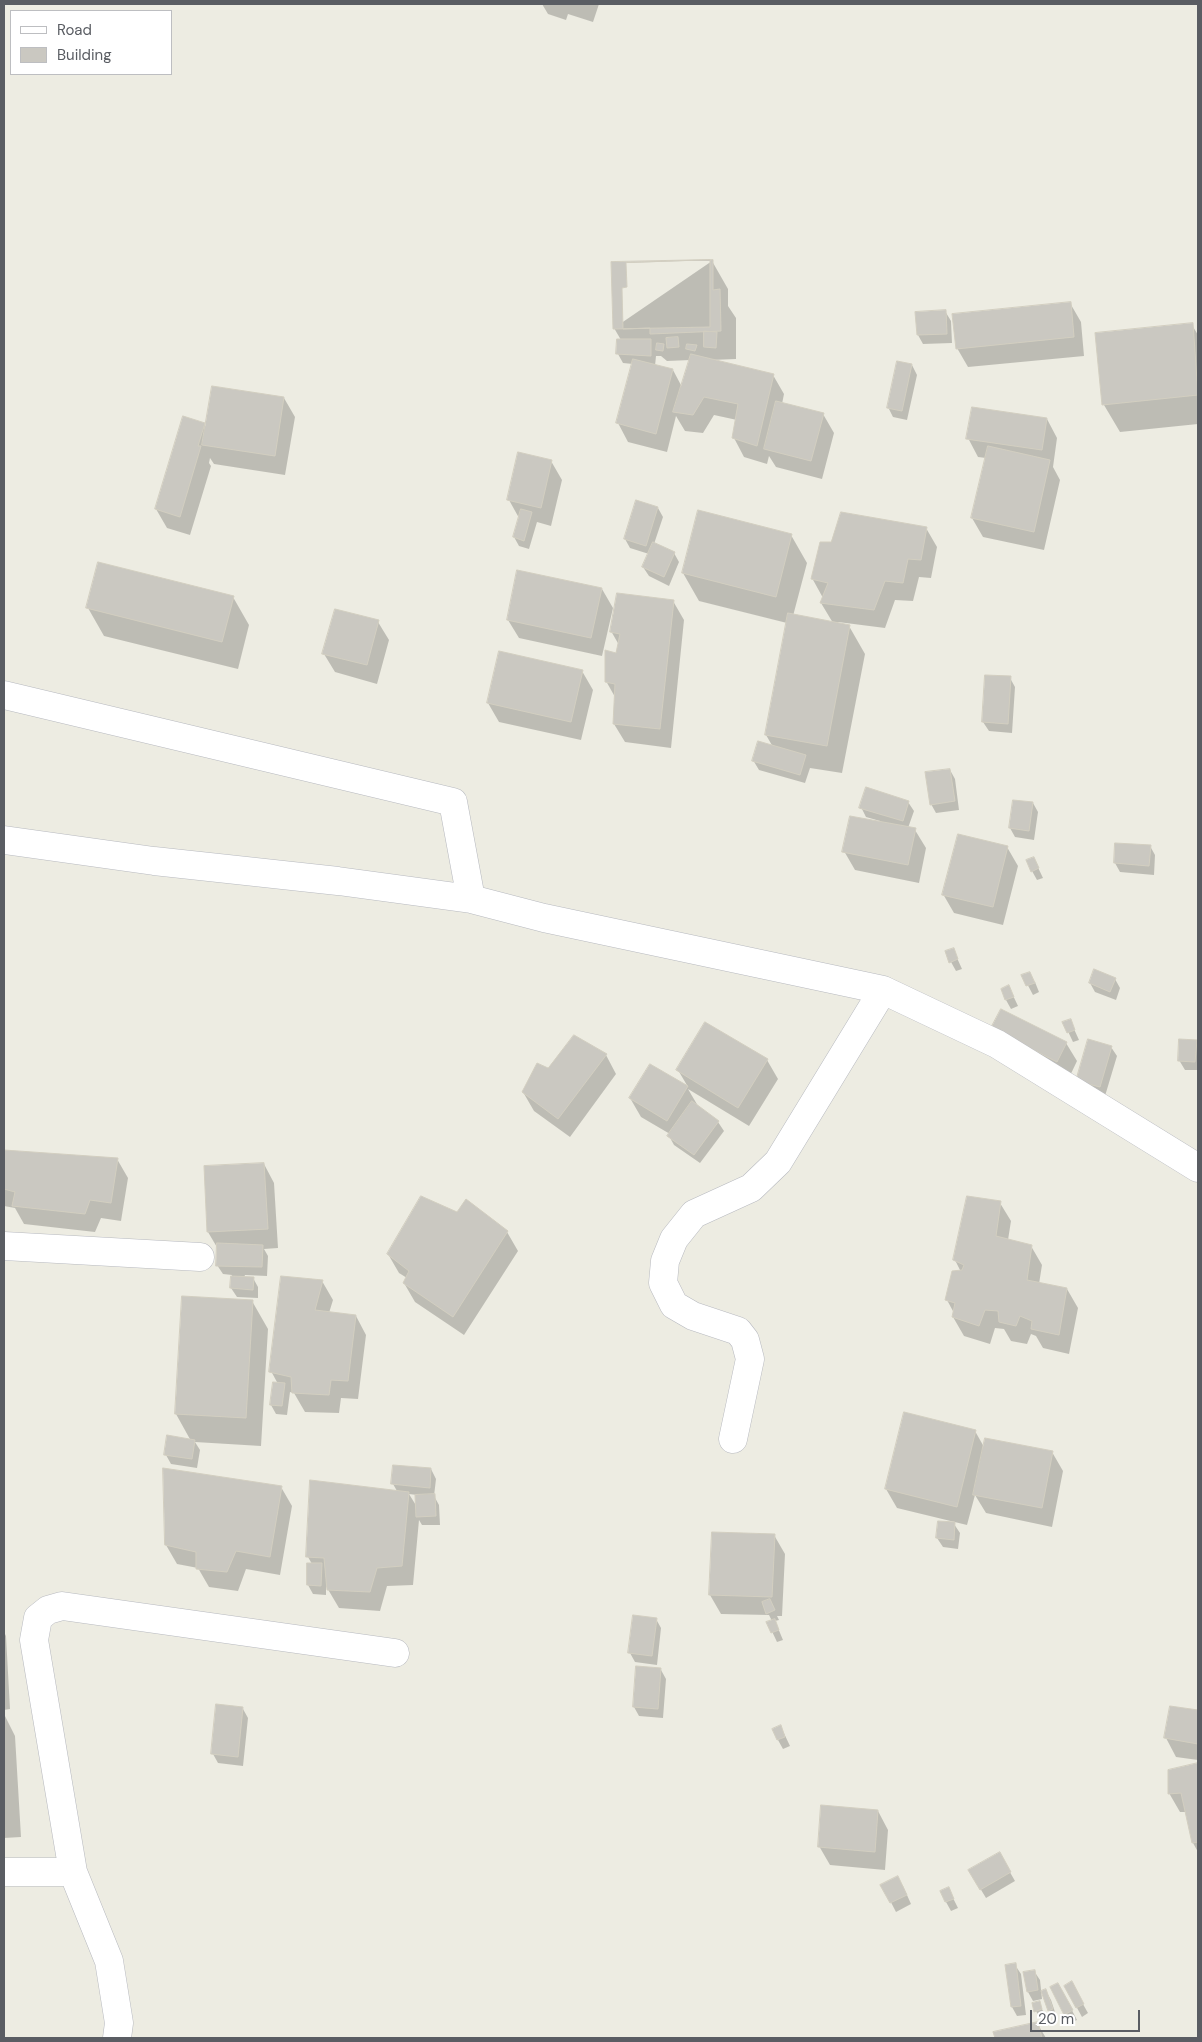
<!DOCTYPE html>
<style>
body{margin:0}
#map{position:relative;width:1202px;height:2042px;overflow:hidden;background:#edece2;font-family:"DM Sans",sans-serif}
canvas{display:block}
.frame{position:absolute;inset:0;border:5px solid #5a5d63;pointer-events:none}
.legend{position:absolute;left:10px;top:10px;width:162px;height:65px;box-sizing:border-box;background:#fff;border:1px solid #bdbec1;margin:0;padding:6px 9px;list-style:none;font-size:15px;color:#5a5d63}
.legend li{display:flex;align-items:center;gap:10px;height:25px}
.legend b{width:25px;border:1px solid #bdbec1}
.scale{position:absolute;left:1030px;top:2010px;width:110px;height:22px;box-sizing:border-box;border:2px solid #5a5d63;border-top:0;padding-left:6px;font-size:15px;line-height:18px;white-space:nowrap;color:#5a5d63;-webkit-text-stroke:4px #fff;paint-order:stroke}
</style>
<div id="map">
<canvas width="1202" height="2042"></canvas>
<div class="frame"></div>
<ul class="legend">
<li><b style="height:6px;background:#fff"></b>Road</li>
<li><b style="height:14px;background:#cac8c1"></b>Building</li>
</ul>
<div class="scale">20 m</div>
</div>
<script>
const ctx = document.querySelector('canvas').getContext('2d');
ctx.lineJoin = 'round';
function fill(path, color) {
  ctx.fillStyle = color;
  ctx.fill(path, 'evenodd');
}
function trace(path, color, width, dash) {
  ctx.strokeStyle = color;
  ctx.lineWidth = width;
  ctx.lineCap = dash ? 'butt' : 'round';
  ctx.setLineDash(dash || []);
  ctx.stroke(path);
}
fill(new Path2D(`
 M542 4H599L593 22 568 14 566 20 548 14Z
 M712 261 728 289V306L736 318V359L711 360 773 375 784 394 782 404 823 414 834 433 822 479 776 467 769 456 767 464 744 457 734 438 737 420 714 415 703 433 685 431 676 416 667 452 628 442 618 423 633 364 623 363 618 354V340H621L614 328ZM656 356H661L667 361 691 360 682 387 673 370 655 366Z
 M1070 303 1081 322 1084 356 968 367 957 348Z
 M945 311 951 321 952 343 923 344 918 335 916 313Z
 M1192 325 1198 335V424L1120 432 1104 405Z
 M912 365 917 375 907 420 893 417 888 407Z
 M284 398 295 417 285 475 214 464 210 458 209 463 211 466 190 535 167 528 156 509 204 424 206 427Z
 M1047 419 1057 438 1053 467 1060 480 1044 550 983 537 972 518 986 458 978 457 968 438Z
 M551 461 562 480 551 526 537 522 529 549 519 546 514 537 519 518 509 500Z
 M658 508 663 517 654 544 674 553 679 562 669 586 649 576 643 567 649 554 630 548 625 539Z
 M926 528 937 547 931 578 919 577 913 601 895 600 885 628 838 622V624L849 626 865 654 842 773 810 768 805 783 759 770 753 760 773 747 766 735 787 623 699 601 683 573 791 535 807 563 793 616 833 623 821 603 823 598 812 578 832 543Z
 M602 589 613 608 602 656 519 638 508 620Z
 M233 597 249 625 238 669 104 636 88 608Z
 M673 601 684 620 671 748 625 742 614 724 615 697 606 681 619 645 611 631Z
 M378 622 389 640 377 684 335 672 324 654Z
 M582 671 593 690 581 740 499 722 488 703Z
 M1010 678 1015 687 1012 733 989 731 983 722Z
 M950 770 955 779 959 810 936 813 931 804Z
 M908 802 914 811 908 828 915 830 926 848 919 883 855 870 844 851 880 821 866 817 861 807Z
 M1033 803 1038 812 1034 840 1015 837 1010 828Z
 M1116 844 1150 846 1155 855 1154 875 1120 872 1115 863Z
 M1007 847 1018 866 1003 925 954 913 943 894Z
 M1034 859 1043 878 1037 880 1032 871Z
 M953 949 962 969 956 971 951 962Z
 M1023 976 1035 982 1039 992 1033 995Z
 M1115 979 1120 988 1116 1000 1095 992 1090 983Z
 M1009 987 1018 1006 1011 1009 1006 1000Z
 M1070 1020 1079 1040 1073 1042 1064 1023Z
 M1196 1041 1198 1045V1070H1185L1179 1060Z
 M1066 1043 1077 1061 1068 1080 1003 1047Z
 M1111 1047 1117 1056 1105 1096 1082 1090Z
 M606 1055 616 1074 570 1137 534 1111 523 1092 548 1070Z
 M767 1060 778 1079 749 1126 688 1089 698 1106 718 1122 724 1131 700 1163 674 1145 669 1136 670 1134 641 1117 630 1098 650 1065 688 1087 678 1070Z
 M4 1152 117 1159 128 1178 121 1221 101 1218 95 1232 24 1224 15 1208 4 1206Z
 M264 1164 274 1183 278 1248 264 1249 268 1256 267 1276 245 1275 244 1278H253L258 1287V1298L237 1297 231 1288 232 1275 223 1274 217 1265 218 1249 208 1232 205 1167Z
 M1000 1203 1011 1221 1008 1240 1031 1246 1042 1265 1039 1284 1067 1289 1078 1308 1069 1354 1043 1348 1036 1336 1031 1334 1027 1344 1011 1341 1004 1329 995 1328 990 1344 964 1336 953 1317 954 1313 947 1300 961 1272 955 1260Z
 M457 1214 507 1232 518 1251 464 1335 415 1302 404 1283 407 1278 399 1273 388 1254Z
 M322 1281 333 1300 329 1313 356 1316 366 1335 358 1399 341 1398 339 1413 305 1412 294 1393 290 1392 287 1415 276 1414 271 1405 278 1384 271 1371Z
 M183 1298 252 1301 268 1329 261 1446 195 1442 200 1450 197 1468 171 1464 166 1455 191 1441 176 1414Z
 M975 1431 984 1447 1052 1452 1063 1471 1052 1527 986 1513 975 1495 967 1525 897 1508 886 1489Z
 M431 1469 436 1479 434 1496 439 1505 440 1525H422L419 1520 413 1585 387 1586 380 1611 339 1608 326 1586V1595L313 1594 308 1585 309 1564H312L308 1557 397 1491 393 1484ZM409 1494 417 1495V1507Z
 M281 1487 292 1506 280 1575 246 1569 238 1591 209 1587 198 1568 177 1564 166 1545Z
 M939 1523 954 1524 960 1533 958 1549 943 1547 937 1538Z
 M774 1535 785 1554 782 1616H777L779 1620 775 1621 783 1640 777 1642 768 1623 772 1621 769 1615 721 1614 710 1595Z
 M656 1619 661 1628 657 1665 635 1662 630 1653Z
 M4 1632 6 1636 10 1709 4 1710Z
 M661 1670 666 1679 663 1718 639 1716 634 1707Z
 M1171 1707 1198 1712V1760L1176 1757 1166 1738Z
 M243 1709 248 1718 243 1766 218 1763 213 1754Z
 M4 1714 15 1736 21 1837 4 1838Z
 M781 1727 790 1746 783 1749 778 1740Z
 M1198 1764V1852L1193 1843 1186 1812H1180L1169 1793V1771Z
 M878 1811 888 1830 885 1870 830 1865 819 1846Z
 M999 1853 1015 1881 986 1898 969 1870Z
 M882 1885 903 1886 911 1904 896 1912Z
 M953 1898 958 1908 951 1911 946 1902Z
 M1015 1965 1021 1974 1026 2015 1017 2016 1012 2007 1007 1966Z
 M1034 1971 1040 1980 1042 1999 1033 2001 1028 1992 1024 1973Z
 M1071 1983 1088 2013 1082 2017 1065 1986Z
 M1046 1991 1051 2000 1057 2018 1054 2019 1049 2010Z
 M1063 1993 1077 2020 1070 2023 1065 2014Z
 M1039 2003 1047 2019 1041 2020 1036 2011Z
 M1037 2023 1046 2038H996L995 2033Z`), '#0003');
const building = new Path2D(`
 M710 260V327L613 329 611 262Z
 M713 260V290L720 289 721 331 650 334V328L623 329 622 288 627 287 626 263Z
 M1071 302 1074 337 956 349 952 314Z
 M946 310 947 334 917 335 915 312Z
 M1193 323 1198 395 1102 405 1095 333Z
 M704 331 717 332 716 348 704 347Z
 M678 337 679 347 667 348 666 338Z
 M617 339H651V356L616 354Z
 M657 343 664 344 663 351 656 350Z
 M687 344 697 345 695 351 686 349Z
 M691 354 774 374 757 446 732 438 738 404 704 397 693 415 673 412Z
 M633 359 673 369 656 434 616 423Z
 M897 361 912 364 902 411 887 408Z
 M212 386 284 397 275 456 202 445Z
 M776 401 824 413 811 461 764 449Z
 M972 407 1047 418 1042 450 966 439Z
 M183 416 205 423 198 446H201L180 517 155 509Z
 M988 446 1050 460 1034 532 971 518Z
 M518 452 552 460 541 508 507 500Z
 M636 500 658 507 646 546 624 539Z
 M521 509 532 512 524 541 513 537Z
 M698 510 792 534 776 597 682 573Z
 M841 512 927 527 921 560 908 559 903 583 885 581 874 610 820 603 828 583 811 579 820 542H831Z
 M653 542 675 552 664 577 642 567Z
 M98 562 234 596 222 642 86 608Z
 M517 570 602 588 591 638 507 620Z
 M617 593 674 600 660 729 613 724 615 684 605 682V650L616 653 620 634 610 632Z
 M335 609 379 620 367 665 322 654Z
 M788 613 850 625 827 746 765 735Z
 M499 651 583 670 571 722 487 703Z
 M985 675 1011 676 1008 724 982 722Z
 M758 741 806 755 800 775 752 761Z
 M950 769 955 801 930 805 925 772Z
 M866 787 909 801 903 821 859 808Z
 M1013 800 1033 802 1029 831 1009 828Z
 M850 816 916 828 908 865 842 852Z
 M958 834 1008 846 993 907 942 895Z
 M1115 843 1151 845 1149 866 1114 863Z
 M1034 857 1039 868 1031 872 1026 860Z
 M954 948 958 959 949 963 945 951Z
 M1094 969 1116 978 1110 992 1089 983Z
 M1030 972 1035 983 1026 986 1021 975Z
 M1009 985 1014 997 1005 1000 1001 989Z
 M1001 1009 1067 1042 1057 1062 991 1028Z
 M1071 1019 1075 1030 1067 1033 1062 1022Z
 M705 1022 768 1059 738 1108 676 1070Z
 M574 1035 607 1054 558 1119 522 1092 537 1063 548 1068Z
 M1088 1039 1112 1046 1100 1087 1076 1081Z
 M1179 1039 1197 1040 1195 1062 1178 1061Z
 M650 1064 688 1086 667 1121 629 1098Z
 M692 1101 719 1121 694 1155 667 1136Z
 M4 1150 118 1158 111 1203 90 1200 85 1214 12 1206 15 1192 4 1189Z
 M264 1163 268 1229 207 1232 204 1166Z
 M421 1196 457 1212 466 1199 508 1231 453 1317 403 1283 409 1271 387 1254Z
 M967 1196 1001 1201 996 1236 1032 1245 1027 1280 1067 1288 1059 1335 1031 1329 1032 1321 1020 1316 1016 1326 999 1322 998 1311 985 1310 979 1326 952 1317 955 1303 945 1300 952 1271 962 1270 964 1265 953 1260Z
 M217 1243 263 1245 262 1267 216 1266Z
 M231 1276 254 1277 253 1290 230 1288Z
 M281 1276 323 1280 315 1310 356 1315 348 1381 331 1380 329 1395 292 1393 291 1377 269 1372Z
 M182 1296 253 1300 246 1418 175 1414Z
 M273 1382 285 1383 282 1406 270 1405Z
 M904 1412 976 1430 957 1507 885 1489Z
 M167 1435 195 1440 192 1459 164 1455Z
 M985 1438 1053 1451 1042 1508 973 1495Z
 M393 1465 431 1468 430 1488 391 1484Z
 M163 1468 282 1486 270 1557 236 1551 227 1572 196 1569V1552L165 1545Z
 M310 1480 409 1492 402 1566 377 1568 370 1592 327 1590 324 1558 306 1557Z
 M435 1494 436 1516 416 1517 415 1495Z
 M938 1521 955 1522 954 1540 936 1538Z
 M712 1532 775 1534 772 1597 709 1595Z
 M307 1563H322L321 1586 307 1585Z
 M770 1599 775 1610 766 1614 762 1602Z
 M633 1615 657 1618 652 1656 628 1653Z
 M775 1619 779 1630 771 1633 766 1622Z
 M636 1666 661 1668 658 1709 633 1707Z
 M216 1704 243 1707 238 1757 211 1754Z
 M1170 1706 1198 1710V1744L1164 1738Z
 M781 1725 785 1737 777 1740 772 1729Z
 M1198 1763V1842L1192 1843 1181 1793 1168 1794V1770Z
 M821 1805 878 1810 875 1852 818 1847Z
 M1000 1852 1011 1872 980 1890 968 1870Z
 M898 1876 907 1895 890 1903 880 1885Z
 M949 1887 954 1899 945 1902 940 1891Z
 M1016 1963 1021 2006 1011 2007 1005 1965Z
 M1035 1970 1038 1990 1027 1992 1023 1972Z
 M1072 1981 1084 2004 1076 2008 1064 1986Z
 M1058 1983 1073 2010 1064 2015 1050 1987Z
 M1046 1989 1053 2009 1048 2011 1041 1991Z
 M1040 2001 1042 2009 1034 2012 1032 2003Z
 M1038 2022 1042 2038H995L993 2032Z`);
fill(building, '#cac8c1');
trace(building, '#d2cec0', 1);
const street = new Path2D(`
 M4 695 453 802 471 899 544 918 883 990 997 1044 1198 1168
 M4 840 154 861 338 881 471 899
 M4 1246 200 1257
 M733 1439 750 1359 745 1340 738 1331 693 1316 674 1305 663 1283 665 1261 674 1239 694 1214 751 1188 778 1162 883 990
 M4 1872H73
 M117 2038 119 2023 109 1961 73 1872 34 1640 38 1618 48 1610 62 1606 395 1653`);
trace(street, '#b7b9bf', 29);
trace(street, '#fff', 28);
</script>
